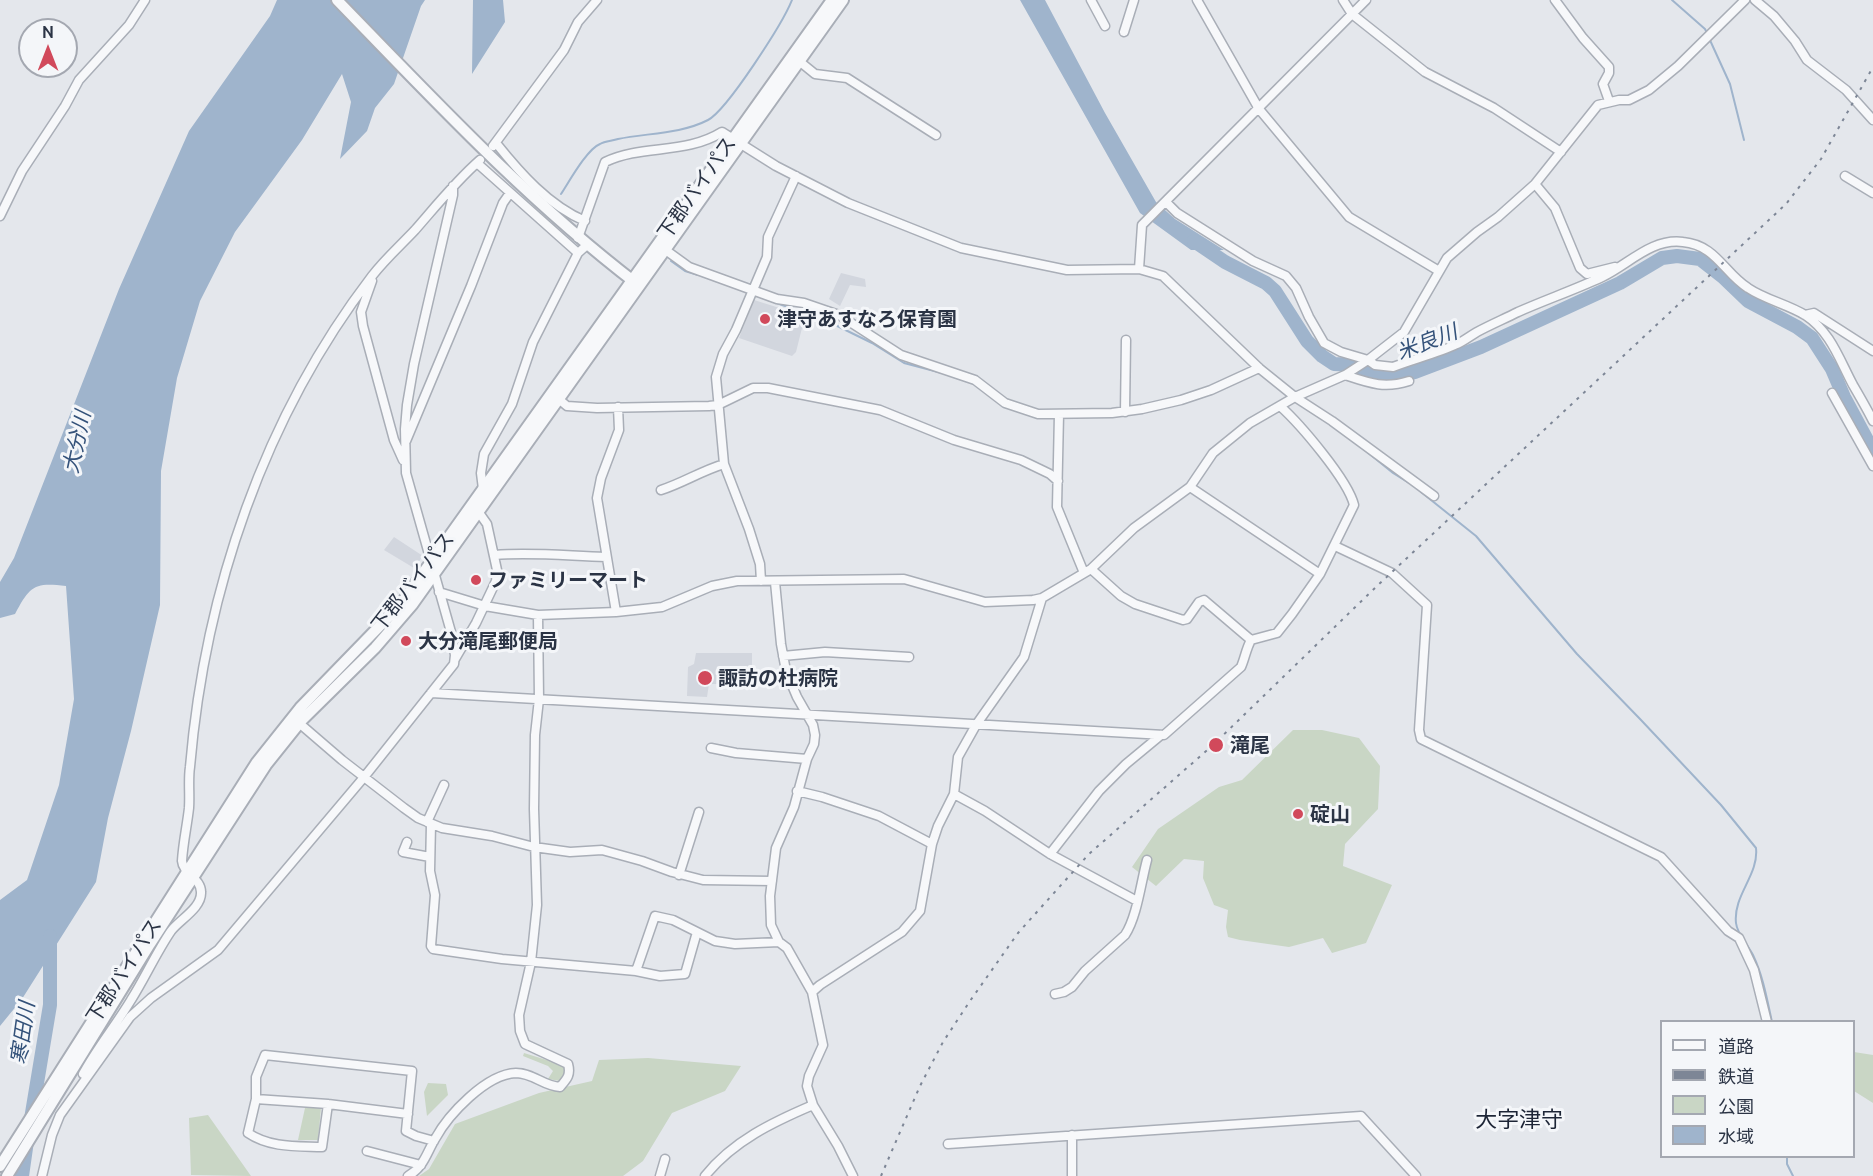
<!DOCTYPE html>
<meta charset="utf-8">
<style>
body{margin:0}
#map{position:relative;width:1873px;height:1176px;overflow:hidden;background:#e4e7ec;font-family:Ubuntu,"Noto Sans JP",sans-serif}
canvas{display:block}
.legend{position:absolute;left:1660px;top:1020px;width:195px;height:138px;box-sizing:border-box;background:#f4f6f9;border:2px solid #a4a8b1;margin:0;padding:8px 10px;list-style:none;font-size:18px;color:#2b3445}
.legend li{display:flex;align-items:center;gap:12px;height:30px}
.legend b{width:30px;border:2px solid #a4a8b1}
.north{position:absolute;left:18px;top:18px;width:60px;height:60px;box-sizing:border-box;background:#f4f6f9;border:2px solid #a4a8b1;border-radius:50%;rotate:0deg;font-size:16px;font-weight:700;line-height:24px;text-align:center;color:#2b3445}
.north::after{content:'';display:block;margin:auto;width:21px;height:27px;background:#d1495b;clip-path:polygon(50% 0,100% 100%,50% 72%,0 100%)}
</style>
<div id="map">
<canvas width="1873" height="1176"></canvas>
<ul class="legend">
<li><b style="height:8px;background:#f7f8fa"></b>道路</li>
<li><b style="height:8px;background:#7d8696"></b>鉄道</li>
<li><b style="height:16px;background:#c9d6c5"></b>公園</li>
<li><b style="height:16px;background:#9fb4cc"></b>水域</li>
</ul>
<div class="north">N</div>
</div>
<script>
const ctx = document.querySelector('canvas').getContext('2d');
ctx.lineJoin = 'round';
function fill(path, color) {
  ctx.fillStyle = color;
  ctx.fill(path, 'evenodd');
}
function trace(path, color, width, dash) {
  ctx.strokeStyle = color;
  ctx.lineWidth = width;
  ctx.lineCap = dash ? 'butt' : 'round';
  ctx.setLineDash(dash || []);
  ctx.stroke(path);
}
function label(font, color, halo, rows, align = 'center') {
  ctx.font = font + ' Ubuntu,"Noto Sans JP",sans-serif';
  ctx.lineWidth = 6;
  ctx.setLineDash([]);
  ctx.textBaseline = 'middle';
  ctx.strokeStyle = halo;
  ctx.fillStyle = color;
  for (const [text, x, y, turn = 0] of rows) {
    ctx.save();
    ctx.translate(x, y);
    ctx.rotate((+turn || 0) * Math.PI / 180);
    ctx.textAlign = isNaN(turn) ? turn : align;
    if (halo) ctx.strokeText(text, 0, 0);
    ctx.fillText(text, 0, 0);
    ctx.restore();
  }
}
fill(new Path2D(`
 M841 273 865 279 866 287 850 285 840 306 829 299Z
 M754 300 805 316 796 352 792 356 739 338Z
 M394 537 423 556 414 568 384 550Z
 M696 653H752V672L723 673 721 684H709L707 697 687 696 688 667 694 664Z`), '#d2d6de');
fill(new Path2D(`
 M1293 730H1322L1359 738 1380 766 1378 809 1345 844 1343 866 1392 885 1366 943 1332 953 1323 938 1289 947 1240 940 1228 937 1226 927 1228 910 1214 905 1203 878 1204 861 1184 859 1156 886 1132 867 1158 829 1219 787 1242 780Z
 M1854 1052 1873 1055V1103L1854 1091Z
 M524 1053 563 1065 566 1073 560 1081 548 1079 553 1071 548 1066 523 1056Z
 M648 1058 741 1066 725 1091 672 1113 643 1161 623 1176H419L429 1169 455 1124 539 1093 592 1081 599 1060Z
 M428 1083 446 1084 448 1095 427 1116 424 1092Z
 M305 1108H321L318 1140H298Z
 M208 1115 251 1176 191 1175 189 1118Z`), '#c9d6c5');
fill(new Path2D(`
 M277 0H425L421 6 394 84 375 108 367 131 340 159 351 102 342 74 302 140 235 232 200 301 177 378 161 471 160 605 131 731 108 818 96 882 22 999 0 1026V900L27 880 59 785 74 699 66 586C34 582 30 586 15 614L0 618V582L14 558 119 289 189 131 270 16Z
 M473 0H503L505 22 472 74Z
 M1020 0H1045L1105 113 1156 202 1175 219 1224 250H1191L1140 213Z`), '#9fb4cc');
trace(new Path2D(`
 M1672 0 1705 29 1707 33
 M1709 38 1730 84 1744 140
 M561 194C569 182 587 149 600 144 605 141 612 141 618 139 647 133 681 134 708 120 727 110 783 23 792 0
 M671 261 685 271 698 275
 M768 300 825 320 872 343 904 363 942 373
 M1361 447 1393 473 1409 483
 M1421 492 1476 536 1577 654 1641 720 1721 805 1756 848C1759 875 1733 895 1736 923 1737 934 1748 945 1753 955 1763 976 1767 999 1772 1022
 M1787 1156V1164L1793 1176`), '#9fb4cc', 2);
trace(new Path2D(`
 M1194 241 1225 262 1266 283 1275 291 1307 341 1322 356 1334 364 1355 365 1369 373 1392 378 1415 372 1481 347 1620 283 1662 258 1677 256 1700 259 1723 277 1748 301 1797 327 1812 338 1832 369 1844 397 1873 451
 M31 1119 50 1005V936
 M22 1176 27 1141`), '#9fb4cc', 14);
const minor = new Path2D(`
 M1091 0 1105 26
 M1197 0 1259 109 1349 217 1439 271
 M1343 0 1352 14 1425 72 1494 108 1561 152
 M1555 0 1583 38 1609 67V73L1603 84 1609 101
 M1755 0 1774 16 1795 41 1807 60 1846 90 1873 120
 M1124 32 1134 0
 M799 61 815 74 847 78 936 135
 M496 143C520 173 549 206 585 221
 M493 146 564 50 578 22 597 0
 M477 163 578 253 587 245
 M1845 176 1873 193
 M1535 184 1555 208 1580 268 1587 274 1615 267
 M1166 202 1177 213 1253 261 1286 276 1296 288 1309 317 1324 343 1341 352 1368 360 1375 365 1393 367C1414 359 1438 353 1457 344 1464 341 1470 336 1477 332 1490 325 1504 319 1518 312 1545 300 1574 290 1602 277 1628 265 1651 238 1683 242 1716 245 1724 273 1748 288 1766 300 1787 304 1805 315 1831 332 1839 359 1853 385 1860 397 1867 409 1873 421
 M0 216 22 171 65 106 79 80 129 25 145 0
 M578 238 605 162C643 144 685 155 722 132L776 166 848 203 961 248 1067 270 1139 269 1163 276 1259 368 1295 397 1332 421 1434 496
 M660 246 689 267 777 299 804 303 839 315 901 355 975 380 1005 403 1038 414 1112 413 1142 409 1181 400 1211 390 1259 368
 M1139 269 1142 225 1366 0
 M372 281 361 312 363 326 394 440 403 460
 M1805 315 1814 313 1873 351
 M1345 375C1369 383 1384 389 1409 381
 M1832 393 1873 466
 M555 396 567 406 597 408 709 406 718 405 753 388H768L880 410 954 440 1021 460 1050 474 1058 481
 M1125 412 1126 340
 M1059 414 1057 507 1084 573
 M406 441 471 286 503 203 510 193
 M1190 487 1320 574
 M483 489 481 473 484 454 512 404 533 342 578 253
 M661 490C683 483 701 471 724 464
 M1335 546 1392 573 1427 605 1419 730 1421 739 1661 857 1728 931 1739 938 1754 970 1767 1022
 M495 555C531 552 569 556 606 557
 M1091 569 1121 596 1135 604 1183 620 1187 619 1199 602 1204 600 1251 640
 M761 581 760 564 749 529 724 464 716 377 723 354 736 330 767 257 768 237 796 176
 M775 582 781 644 786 671 797 697 813 725 815 735 814 744 807 759 794 807 776 848 770 896 771 925 779 942 787 948 812 992 823 1045 809 1076 807 1086 813 1105 838 1146 853 1176
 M439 592 485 606 538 615 616 612 662 607 712 586 737 581 904 579 985 602 1033 600 1042 598 1091 569 1134 528 1190 487 1213 453 1250 423 1295 397 1345 375 1368 360 1404 332 1447 258 1477 232 1498 217 1535 184 1598 105 1619 100H1629L1649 90 1678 66 1745 0
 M616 612 597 498 601 478 619 430 618 407
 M783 656 825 652 909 657
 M455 659 476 623 496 581 497 570 487 524 475 507
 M431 693 1164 735 1241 667C1245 658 1246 649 1251 640L1277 633 1292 614 1320 574 1354 505C1348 480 1300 424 1280 406
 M299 723 342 760 404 808 418 818 442 828 492 836 534 847 570 852 602 850 642 861 672 872 703 880 772 881
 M711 748 736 753 807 759
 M797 791 822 797 879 816 932 844
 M954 794 985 811 1050 854 1137 901
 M427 822 444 785
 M431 824 430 871 435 895 431 946 433 949 502 959 636 971 655 916 673 920 715 941 735 944 779 942
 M407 842 403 852 430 857
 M1050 854 1099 791 1126 764 1161 735
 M679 875 699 812
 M636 971 660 976 685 974 697 932
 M812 992 820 985 902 932 920 911 932 844 938 826 954 794 958 757 976 725 1024 657 1042 598
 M1055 994 1064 992 1072 987 1085 971 1125 935C1137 917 1141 882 1147 860
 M83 1074C97 1048 116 1025 131 1000 145 978 156 953 171 931 179 920 202 908 201 892 201 878 183 874 182 861 183 843 187 826 189 808 190 794 188 780 190 767 205 591 264 417 372 276 385 259 401 245 415 230 436 206 456 181 480 160
 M256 1099 328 1104 408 1114
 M328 1104 322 1147C297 1146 270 1148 248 1133L256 1099V1077L265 1055 412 1071 406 1131 416 1136 434 1141
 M1072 1135V1176
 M948 1144 1361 1116 1416 1176
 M367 1151 421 1165
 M42 1176 52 1135 60 1115 130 1017 151 998 218 950 365 776 454 664 455 655 451 632 406 473 405 429 407 405 414 364 453 195V186
 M408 1176C424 1167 426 1154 435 1139 448 1115 486 1074 516 1073 533 1073 543 1086 560 1087 567 1079 571 1075 568 1064L525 1044 520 1031 519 1015 531 962 537 905 534 809 535 735 539 699 538 615
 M660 1176 665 1159
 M705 1176C733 1141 773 1122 813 1105`);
const tertiary = new Path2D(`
 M337 0C434 100 526 199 637 284
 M0 1166 257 762 300 708 401 604 832 0
 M7 1176 150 944 266 765 302 720 375 648 412 605 843 0`);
trace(minor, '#a9aeb7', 11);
trace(tertiary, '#a9aeb7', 14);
trace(minor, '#f7f8fa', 8);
trace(tertiary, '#f7f8fa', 10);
trace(new Path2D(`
 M881 1176 920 1086 943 1042 970 1001 1018 933 1089 854 1213 745 1377 586 1786 204 1821 159 1873 67`), '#7d8696', 2, [3, 6]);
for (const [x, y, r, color] of [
 [765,319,6,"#d1495b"],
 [476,580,6,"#d1495b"],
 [406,641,6,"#d1495b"],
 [705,678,8,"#d1495b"],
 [1216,745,8,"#d1495b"],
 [1298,814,6,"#d1495b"]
]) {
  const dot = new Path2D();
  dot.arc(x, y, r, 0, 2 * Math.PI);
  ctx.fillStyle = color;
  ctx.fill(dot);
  trace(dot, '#f4f6f9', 2);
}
label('20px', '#2b3445', '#f4f6f9', [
 ["下郡バイパス",697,188,-55],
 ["下郡バイパス",413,582,-52],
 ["下郡バイパス",124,971,-57]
]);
label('bold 20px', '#2b3445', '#f4f6f9', [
 ["津守あすなろ保育園",777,319],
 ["ファミリーマート",488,580],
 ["大分滝尾郵便局",418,641],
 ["諏訪の杜病院",718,678],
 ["滝尾",1230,745],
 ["碇山",1310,814]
], 'left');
label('italic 21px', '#34527a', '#f4f6f9', [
 ["米良川",1427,342,-21],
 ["大分川",77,442,-78],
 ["寒田川",23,1033,-82]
]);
label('22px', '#1d2536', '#f4f6f9', [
 ["大字津守",1519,1120]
]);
</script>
